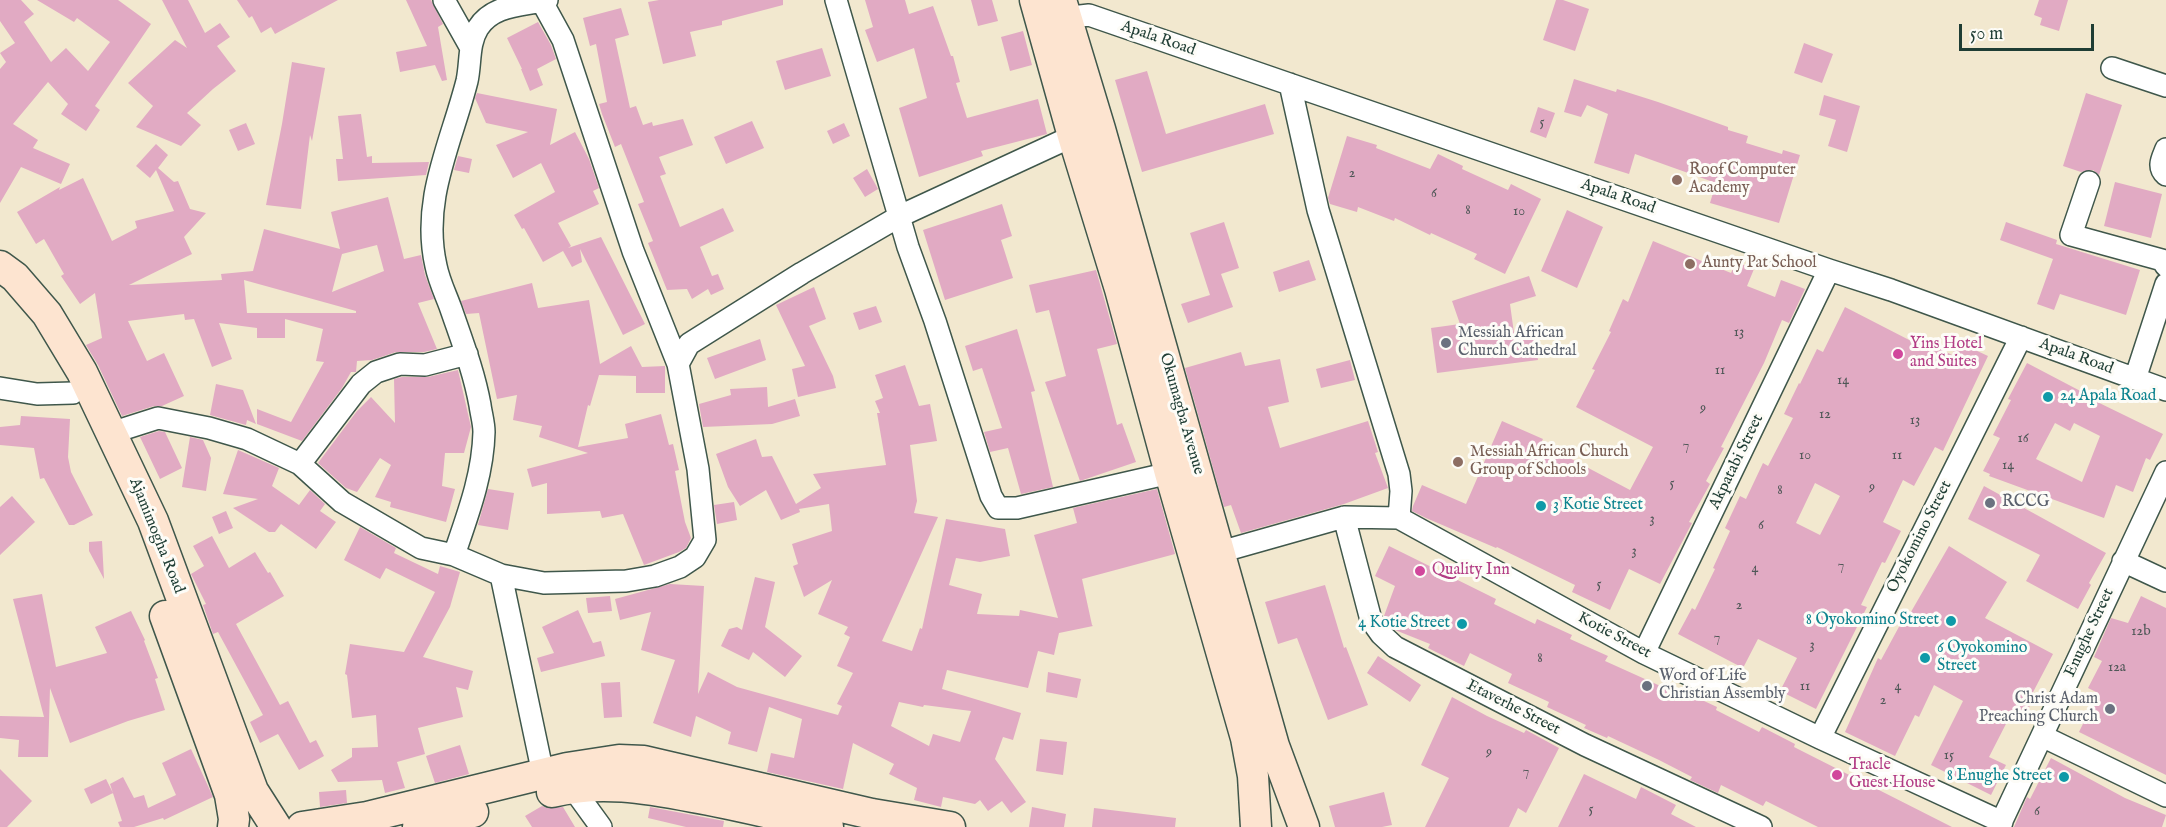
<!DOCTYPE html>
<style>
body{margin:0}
#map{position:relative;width:2166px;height:827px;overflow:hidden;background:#f2e8cf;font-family:"IM FELL English",serif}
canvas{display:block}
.scale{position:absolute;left:1959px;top:24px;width:135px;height:27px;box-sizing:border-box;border:3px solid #1f3d34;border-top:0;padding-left:8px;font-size:18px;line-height:21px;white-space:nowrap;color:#1f3d34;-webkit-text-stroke:4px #fdfcf7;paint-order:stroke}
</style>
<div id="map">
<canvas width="2166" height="827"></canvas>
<div class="scale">50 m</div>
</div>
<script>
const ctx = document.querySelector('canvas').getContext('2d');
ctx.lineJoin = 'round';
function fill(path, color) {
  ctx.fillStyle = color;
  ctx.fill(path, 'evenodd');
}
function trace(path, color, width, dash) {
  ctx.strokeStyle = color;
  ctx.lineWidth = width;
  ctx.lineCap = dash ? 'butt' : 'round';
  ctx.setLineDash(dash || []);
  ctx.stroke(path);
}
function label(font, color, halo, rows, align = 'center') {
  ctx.font = font + ' "IM FELL English",serif';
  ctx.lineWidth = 6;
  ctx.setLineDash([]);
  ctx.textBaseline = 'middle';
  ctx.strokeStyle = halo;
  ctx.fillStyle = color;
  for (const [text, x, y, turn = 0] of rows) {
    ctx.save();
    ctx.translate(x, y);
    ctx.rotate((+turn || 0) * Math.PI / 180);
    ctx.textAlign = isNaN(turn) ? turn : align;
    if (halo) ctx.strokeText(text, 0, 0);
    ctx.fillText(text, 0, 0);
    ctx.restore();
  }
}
fill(new Path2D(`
 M0 0H21L34 14 24 22 51 62 66 48 88 71 110 42 77 18 74 22 37 0H118L151 24 95 106 100 110 86 131 61 114 68 104 48 82 13 124 38 140 33 148 70 164 61 184 21 167 0 203V69L6 62 0 53 15 43 0 21Z
 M162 0H188L205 33 220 23 230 37 217 46 236 71 213 89 187 113 201 125 181 146 136 127 153 106 128 83 175 40 187 48Z
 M237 0H338L275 34 271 27 261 33 252 16 249 18Z
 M406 0H431L443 24 438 27 447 80 442 81 435 65 400 72 396 52 427 46Z
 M659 0H783V5L722 21V25L690 32 696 56 663 64 648 2Z
 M865 0H905L909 14 933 6 951 56H953L960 82 956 83 967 118 1038 99 1047 134 981 151 983 156 919 177 899 108 927 98 914 48 877 62 865 30 873 27Z
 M971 0H992L998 21 978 26Z
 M1556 0H1563L1589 9 1575 51 1543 40Z
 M2039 0H2068L2059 31 2040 25 2042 18 2034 15Z
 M621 8 629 35 615 39 630 108 636 106 643 125 652 122 653 126 683 119 693 145 659 157 666 174 660 176 680 227 723 208 734 231 700 247 712 276 718 274 724 289 711 295 708 289 692 299 687 289 667 290 648 243 653 241 638 204 644 202 621 144 615 147 602 114 599 104 607 102 596 44 590 46 583 18Z
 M538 22 551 45 556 59 537 69 543 85 530 91 521 69H522L507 38Z
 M1023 31 1032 65 1010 71 1001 37Z
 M1804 43 1833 54 1822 83 1794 73Z
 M822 48 831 76 785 90 776 61Z
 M292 62 325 68 312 141 310 135 301 209 266 205 282 124Z
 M1147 71 1166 134 1265 104 1274 134 1142 172 1115 80Z
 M1574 79 1616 92 1617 89 1658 102 1728 127V130L1748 136 1746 143 1782 154 1783 150 1800 155 1779 223 1710 203 1716 183 1635 154 1629 174 1594 163 1608 114 1587 105 1581 117 1564 112Z
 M477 93 557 109 550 145 575 132 589 159 599 188 593 191 599 204 558 223 571 246 568 248 601 237 645 324 623 335 580 249 582 262 572 267 563 251 543 262 524 228 522 229 514 215 555 192 541 163 513 178 496 145 528 132 486 123 475 98Z
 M2086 93 2122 105 2099 175 2093 170 2081 172 2063 166Z
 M1824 95 1860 106 1847 152 1828 146 1836 120 1819 115Z
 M1538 107 1555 113 1546 138 1530 132Z
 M361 114 367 157 372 156V163L429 162 426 175 338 181 336 159H343L338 116Z
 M752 121 764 148 726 164 714 137Z
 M246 123 255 144 238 151 229 130Z
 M844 123 850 136 833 144 827 131Z
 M1347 136 1377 145 1376 148 1430 169 1438 154 1463 166 1462 169 1508 190 1511 184 1541 199 1505 274 1474 259 1477 254 1431 233 1430 235 1395 218 1394 221 1358 207 1357 212 1330 204 1328 198Z
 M156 144 168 155 158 168 174 182 178 181 190 209 206 213 184 237 192 254 129 285 222 280 221 274 253 271 264 229 340 249 331 212 388 197 404 259 421 255 425 275 434 299 418 303 437 349 424 352H396L372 360 357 361 356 372H351L342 388 302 441 257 424V409L291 422 324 362 316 361 323 329 285 319V338H257V328L219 323 232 359 212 367 194 319 185 320 184 314 128 321 147 361 164 353 184 396 162 406H154L122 416 98 365 86 345 102 338 95 293 80 304 61 276 64 274 44 239 36 244 17 212 60 187 59 190 83 178 112 241 137 228 135 221 174 211 156 170 150 178 136 166ZM377 245 384 271 332 292 342 254ZM244 280 356 311V313H247Z
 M458 156 472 159 469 173 454 170Z
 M867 169 878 189 865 197 853 178Z
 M2115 182 2162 194 2151 238 2104 226Z
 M1002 204 1012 236 1001 240 1013 278 945 300 923 230Z
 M1567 210 1603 227 1577 288 1541 271Z
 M1224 222 1239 268 1221 274 1233 307 1188 323 1181 304 1210 295 1190 233Z
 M2006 222 2057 240 2056 244 2140 270 2126 315 2060 294 2054 310 2037 304 2053 259 2000 240Z
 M1653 241 1731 273 1736 262 1754 269 1747 286 1775 297 1781 280 1805 289 1789 323 1782 320 1764 363 1721 447 1724 448 1706 481 1710 484 1689 522 1692 523 1660 584 1629 569 1610 610 1572 592 1575 585 1497 547 1496 548 1426 518 1412 511 1413 506 1422 485 1466 504 1502 421 1543 439 1541 443 1630 490 1653 447 1576 407 1595 370 1592 369 1611 332 1609 331 1623 299 1628 302Z
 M1309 260 1316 280 1279 292 1273 272Z
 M1096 270 1117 344 1097 349 1117 425 1122 423 1136 462 1080 481 1045 382 1066 376 1049 310 1036 313 1029 285Z
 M1529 276 1536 296 1510 304 1514 333 1534 330 1538 360 1437 373 1431 328 1460 324 1452 301Z
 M532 283 538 308 589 300 600 364 631 346 642 367 665 366V393H636V376L599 375 590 406 588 405 578 447 628 438 625 424 661 414 669 445 673 444 679 470 675 471 685 522 691 538 686 548 679 552 644 565 623 514 602 518 600 511 547 514V483L532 487 527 469 588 453 539 437 542 426 513 420 517 395 497 399 479 313 466 314 461 301Z
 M814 287 826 319 809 326 833 376 836 388 798 397 792 369 805 366 776 305Z
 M876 306 882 322 859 330 853 313Z
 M1845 307 1915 343 1918 337 1952 355 1958 342 1988 356 1943 451 1935 447 1914 486 1903 480 1883 522 1901 531 1885 563 1882 562 1861 605 1867 607 1816 709 1780 691 1797 658 1758 639 1743 668 1678 634 1692 608 1695 610 1715 569 1713 568 1730 531 1725 528 1740 496 1746 499 1763 463 1768 466 1793 418 1784 414 1799 383 1800 384 1817 349 1823 352ZM1815 483 1840 496 1820 535 1796 523Z
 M1017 329 1035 391 1031 392 1053 487 1021 494 1008 448 990 452 984 432 1002 428 982 368 973 371 965 346Z
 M760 339 766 360 715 379 707 358Z
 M1241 352 1245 366 1280 359 1289 402 1268 407 1280 448 1368 421 1378 452 1375 453 1388 488 1344 504 1241 533 1231 505 1224 507 1185 368Z
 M1350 360 1355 380 1321 388 1316 369Z
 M2027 363 2088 395 2087 397 2163 434 2150 460 2146 458 2133 492 2116 485 2104 518 1989 476 1990 474 1983 471 2000 438 1993 435 2011 400 2008 399ZM2055 423 2070 431 2074 423 2100 436 2082 482 2036 459Z
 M905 365 919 406 930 404 937 441 910 445 917 501 914 513 938 517 882 641 912 651 920 628 922 629 946 519 1005 529 1010 556 980 562 956 558 949 585 982 594 977 614 1019 616 1020 610 1058 618 1034 535 1077 523 1073 508 1157 489 1175 554 1082 579 1092 625 1093 626 1059 633 1054 655 1038 651 1028 688 947 670 942 689 1021 713 1013 740 1003 737 995 759 1026 802 1011 813 1002 801 988 811 980 800 975 804 943 797 941 807 914 800 917 788 889 774 894 764 853 743 843 789 767 772 771 753 794 758 802 719 769 707 757 752 728 744 731 732 696 716 691 737 653 723 675 660 641 650 651 612 620 620 615 599 670 584 704 586 698 694 708 672 737 687 838 715 842 706 837 704 853 673 837 666 850 637 844 634 848 627 818 614 832 580 804 597 793 566 798 564 792 544 832 531 829 504 799 509 800 512 781 520 766 490 740 506 728 487 716 454 756 439 762 457 772 456 796 504 821 488 813 474 886 465 877 413H880L875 401 883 398 875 375ZM899 702 923 707 924 705 971 711 960 742 933 734 929 746 891 726Z
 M458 370 471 427 464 453H445L442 486 455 489 446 522 390 507 391 502 375 497 391 465 380 458 357 492 346 488 318 463 357 411 371 397 395 423 394 379 402 377H428Z
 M216 384 243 390 256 424 247 420 246 425 210 415Z
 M767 387 768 407 795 399 800 416 772 424 703 427 699 404 731 395 730 389Z
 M21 416 70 419 68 457 71 472 93 515 74 525H69L44 478 40 479 34 448 0 445V427L20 425Z
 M159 431 165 432 182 468 160 479 140 437Z
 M190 437 203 440 211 458 206 491 182 487Z
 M238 450 279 468 272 486 299 505 310 490 325 504 320 511 336 522 316 549 281 524 275 532H269L233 508 258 499 223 494Z
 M1984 486 2106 553 2089 583 2091 585 2078 609 2026 581 2040 555 1968 519Z
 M488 489 514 493 508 530 478 525Z
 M12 496 35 522 0 555V507Z
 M734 502 737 520 717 524 714 505Z
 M226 511 233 528 219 534 212 517Z
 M360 527 396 548 394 553 438 574 440 566 460 572 450 607 423 657 473 671 468 690 456 687 463 717 418 728 425 754 397 762 405 788 385 793 382 780 338 782 331 770 352 757V748L378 747 376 715 352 718 347 675 345 674 350 644 404 652 435 592 386 568 380 579 344 560Z
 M212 536 229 568 255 552 268 573 270 572 284 596 236 624 280 705 288 701 310 743 316 740 324 756 299 770 278 734 260 743 250 722 263 715 218 632 213 634 203 605 206 604 191 574 204 566 193 546Z
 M102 541 104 579 89 551V542Z
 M1389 546 1496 599 1494 604 1535 624 1537 619 1572 635 1570 639 1608 656 1605 661 1687 698 1689 694 1717 707 1716 710 1759 732 1762 727 1795 744 1794 747 1952 827H1818L1766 801 1763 806 1721 785 1718 793 1690 780 1692 777 1659 760 1608 736 1607 738 1584 728 1586 725 1547 707 1549 702 1508 683 1512 674 1470 653 1464 666 1428 648 1430 644 1395 630 1391 626 1384 616 1395 586 1375 576Z
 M1949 546 2007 582 1985 618 2053 654 2031 696 2034 697 2021 724 2009 718 1989 757 2006 765 1991 795 1931 765 1963 701 1934 685 1919 717 1915 715 1895 756 1845 732 1878 658 1881 660 1901 623 1904 624Z
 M755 577 775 582 765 627 802 656 785 677 753 652 749 660 721 646 729 629 737 627 742 630Z
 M1325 585 1344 648 1346 647 1368 705 1328 720 1297 638 1278 644 1265 602Z
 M42 594 56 667 107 653 95 627 131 611 145 640 144 641 158 678 155 679 165 710 128 721 70 743 50 688 48 757H18L19 740 0 738V716L44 717 13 599Z
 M610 596 612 611 588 613 586 598Z
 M2141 596 2166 608V775L2079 732 2098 693 2088 688 2102 661 2094 657 2111 618 2128 623Z
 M578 610 593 643 601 641 605 656 541 672 537 658 554 653 542 627Z
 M1378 656 1421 685 1410 702 1367 673Z
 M1048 672 1081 679 1077 698 1046 692Z
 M620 682 622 717 604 718 601 683Z
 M1452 697 1487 716 1524 733 1526 730 1559 748 1526 813 1518 808 1509 827H1425L1449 778 1421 765Z
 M1040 739 1067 742 1063 775 1036 771Z
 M460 745 469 774 435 783 426 756Z
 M191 749 213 797 164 820 163 818 134 827H120L118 822 122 821 110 784 123 777 134 798 144 795 148 808 176 795 162 763Z
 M2051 758 2125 798 2166 815 2162 827H2014L2027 797 2030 799Z
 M0 769 32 801 7 827H0Z
 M1584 774 1636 799 1641 787 1676 805 1671 814 1696 827H1558Z
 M106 779 113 793 91 804 84 789Z
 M346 790 347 803 320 807 319 792Z
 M1384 792 1392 825 1382 827H1335L1329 806Z
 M542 806 547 808 563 807 575 827H532L525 816Z
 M650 807 724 821 723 827H686L648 818Z
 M1032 807 1066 814 1064 827H1029Z
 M1094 808 1176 818 1175 827H1092Z`), '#e1aac3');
const street = new Path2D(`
 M444 0 471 48
 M836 0 908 247 935 321 991 496 998 508H1017L1170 473
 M1054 19 1089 15 1829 270 1891 290 2166 390
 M2112 68 2166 86
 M1290 84 1318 210 1399 474 1401 491 1399 518
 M2166 149C2162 159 2157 167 2166 175
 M2089 182 2071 235 2162 260 2166 266
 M678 364 689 344 802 273 900 216 1073 136
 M2135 379 2166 284
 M0 388 37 394 73 393
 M111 433 158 418 209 428 247 439 300 464 342 502 421 548 454 555 501 575 544 583 626 581 655 576 680 567 695 557 705 540 698 469 678 364 633 251 563 40 541 0
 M300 464 361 384 376 372 400 364 425 365 467 354
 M1344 517 1371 620 1381 634 1395 647 1585 745 1761 827
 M1220 552 1344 517 1399 518 1644 653 1820 738 2002 822
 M454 555C468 514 483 475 484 432 484 423 481 413 480 405 474 372 462 341 451 309 446 295 439 281 436 266 421 200 451 144 467 81 471 63 468 44 478 28 493 4 523 6 547 0
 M2123 561 2166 581
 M501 575 543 774
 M1644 653 1829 270
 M2042 736 2166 796
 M1820 738 2021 337
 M572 787 601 827
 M1999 827 2166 472`);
const secondary = new Path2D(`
 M1035 0 1073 136 1120 289 1170 473 1246 738 1253 776 1256 827
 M1061 0 1100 129 1257 686 1274 746 1304 827
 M0 266 15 277 47 314 82 372 153 521 253 791 276 827
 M165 616 230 795 234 819 233 827
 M552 792C600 780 645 788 693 797 739 805 783 816 828 827
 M302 827 367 817 567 768 619 760 644 761 872 814 950 827
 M418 827 473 812`);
trace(street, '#3f574b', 24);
trace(secondary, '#3f574b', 33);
trace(street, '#fff', 21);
trace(secondary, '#fde4d0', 30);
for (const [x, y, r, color] of [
 [1677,180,6,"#8d6e63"],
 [1690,264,6,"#8d6e63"],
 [1446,343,6,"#6b7280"],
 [1898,354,6,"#d1479c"],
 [2048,397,6,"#0f9aa8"],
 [1458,462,6,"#8d6e63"],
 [1990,503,6,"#6b7280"],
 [1541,506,6,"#0f9aa8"],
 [1420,571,6,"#d1479c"],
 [1951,621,6,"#0f9aa8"],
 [1462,624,6,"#0f9aa8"],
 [1925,658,6,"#0f9aa8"],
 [1647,686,6,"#6b7280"],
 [2110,709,6,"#6b7280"],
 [1837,775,6,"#d1479c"],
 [2064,777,6,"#0f9aa8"]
]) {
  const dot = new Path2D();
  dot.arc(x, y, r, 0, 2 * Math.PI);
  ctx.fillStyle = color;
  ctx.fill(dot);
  trace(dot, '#fdfcf7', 2);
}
label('14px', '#505858', null, [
 ["5",1542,123],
 ["2",1352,174],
 ["6",1434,194],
 ["8",1468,211],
 ["10",1519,212],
 ["13",1739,333],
 ["11",1720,371],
 ["14",1843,381],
 ["9",1703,409],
 ["12",1825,415],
 ["13",1915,421],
 ["16",2023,439],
 ["7",1686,446],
 ["10",1805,456],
 ["11",1897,456],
 ["14",2008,466],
 ["5",1672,484],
 ["9",1872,488],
 ["8",1780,491],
 ["3",1652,520],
 ["6",1761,526],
 ["3",1634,552],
 ["7",1841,566],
 ["4",1755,569],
 ["5",1599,585],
 ["2",1739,606],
 ["12b",2141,632],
 ["7",1717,638],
 ["3",1812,646],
 ["8",1540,659],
 ["12a",2117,668],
 ["11",1805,687],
 ["4",1898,687],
 ["2",1883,701],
 ["9",1489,753],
 ["15",1949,756],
 ["7",1526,772],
 ["5",1591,810],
 ["6",2037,812]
]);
label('16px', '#1f3d34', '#fdfcf7', [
 ["Apala Road",1158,39,19],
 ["Apala Road",1618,197,19],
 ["Apala Road",2076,357,20],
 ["Okumagba Avenue",1181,414,74],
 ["Akpatabi Street",1737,462,-64],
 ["Ajamimogha Road",156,536,68],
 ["Oyokomino Street",1920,537,-63],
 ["Enughe Street",2090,633,-65],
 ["Kotie Street",1614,636,28],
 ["Etaverhe Street",1513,708,27]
]);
label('16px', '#785e54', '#fdfcf7', [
 ["Roof Computer",1689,171],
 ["Academy",1689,189],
 ["Aunty Pat School",1702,264],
 ["Messiah African Church",1470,453],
 ["Group of Schools",1470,471]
], 'left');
label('16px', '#5b616d', '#fdfcf7', [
 ["Messiah African",1458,334],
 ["Church Cathedral",1458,352],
 ["RCCG",2002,503],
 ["Word of Life",1659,677],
 ["Christian Assembly",1659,695],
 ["Christ Adam",2098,700,"right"],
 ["Preaching Church",2098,718,"right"]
], 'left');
label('16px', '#b23c85', '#fdfcf7', [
 ["Yins Hotel",1910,345],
 ["and Suites",1910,363],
 ["Quality Inn",1432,571],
 ["Tracle",1849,766],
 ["Guest House",1849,784]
], 'left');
label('16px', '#0d838f', '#fdfcf7', [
 ["24 Apala Road",2060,397],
 ["3 Kotie Street",1553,506],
 ["8 Oyokomino Street",1939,621,"right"],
 ["4 Kotie Street",1450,624,"right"],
 ["6 Oyokomino",1937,649],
 ["Street",1937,667],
 ["8 Enughe Street",2052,777,"right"]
], 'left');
</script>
